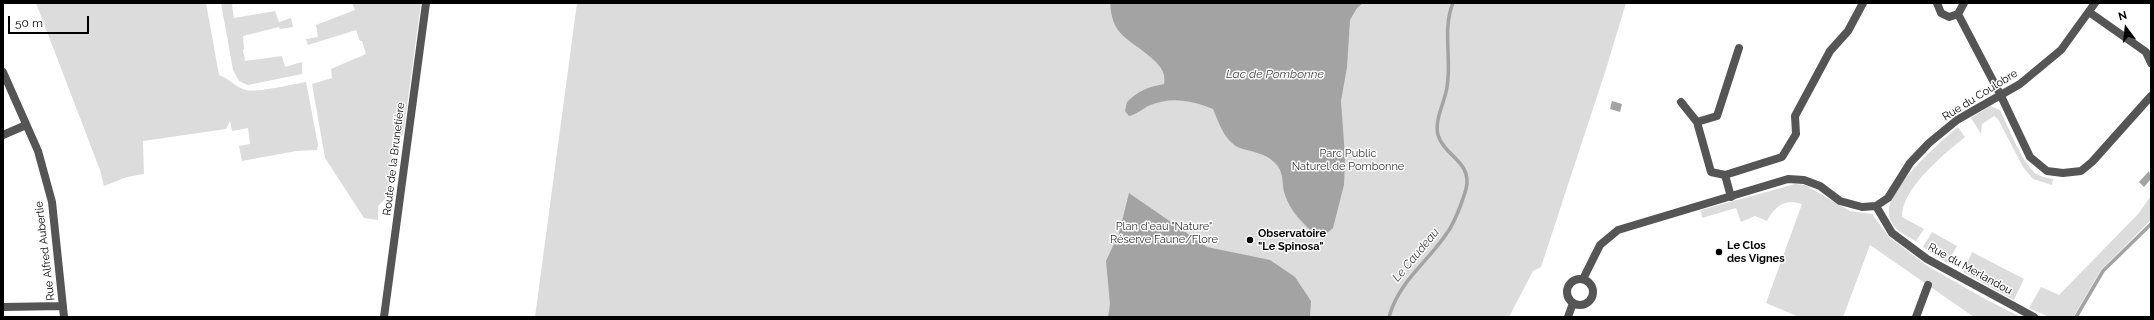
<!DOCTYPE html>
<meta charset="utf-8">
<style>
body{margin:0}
#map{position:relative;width:2154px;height:320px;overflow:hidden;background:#fff;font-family:Raleway,sans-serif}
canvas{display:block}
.frame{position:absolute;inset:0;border:4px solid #000;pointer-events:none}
.north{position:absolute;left:2106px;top:8px;width:40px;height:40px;-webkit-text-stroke:3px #fff;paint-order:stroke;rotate:345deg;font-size:11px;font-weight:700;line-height:16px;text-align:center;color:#000}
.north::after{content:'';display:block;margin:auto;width:14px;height:18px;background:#000;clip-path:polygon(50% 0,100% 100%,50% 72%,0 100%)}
.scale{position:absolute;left:8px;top:16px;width:81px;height:18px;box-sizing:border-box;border:2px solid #000;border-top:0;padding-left:5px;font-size:12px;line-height:14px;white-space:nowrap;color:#000;-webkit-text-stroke:3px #fff;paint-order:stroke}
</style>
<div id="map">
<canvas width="2154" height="320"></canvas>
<div class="frame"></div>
<div class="north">N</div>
<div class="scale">50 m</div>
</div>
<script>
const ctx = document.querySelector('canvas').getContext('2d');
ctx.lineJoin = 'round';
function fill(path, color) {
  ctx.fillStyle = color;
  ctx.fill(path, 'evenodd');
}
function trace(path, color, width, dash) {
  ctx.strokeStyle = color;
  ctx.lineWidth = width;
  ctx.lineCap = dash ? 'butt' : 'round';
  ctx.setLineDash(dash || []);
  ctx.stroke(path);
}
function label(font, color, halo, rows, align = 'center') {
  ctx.font = font + ' Raleway,sans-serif';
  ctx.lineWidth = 3;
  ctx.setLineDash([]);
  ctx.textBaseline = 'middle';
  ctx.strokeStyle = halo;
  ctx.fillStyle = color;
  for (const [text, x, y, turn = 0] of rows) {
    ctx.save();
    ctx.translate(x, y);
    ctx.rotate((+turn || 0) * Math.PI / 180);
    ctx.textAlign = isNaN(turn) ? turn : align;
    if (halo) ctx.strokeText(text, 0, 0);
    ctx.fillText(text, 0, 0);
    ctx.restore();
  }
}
fill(new Path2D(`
 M36 3H206L219 75C230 79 235 87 246 90 257 93 293 84 306 82L318 145 317 150 296 151 242 161 239 146 250 144 248 128 232 131 230 121 226 129 143 141 144 174 127 177 104 186 100 170Z
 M221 3H234L232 5 234 18 275 11 279 22 291 18 293 27 280 29 279 27 243 36 244 49 243 50 245 61 282 56 285 67 302 62V74L248 85 239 81 233 70Z
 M352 3H421L403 135 394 140 388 196 378 206V220L364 218 325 158 312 84 332 78 331 69 366 54 362 41H360L356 30 308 45 306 39 318 37 316 25 355 10Z
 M577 3H1626L1606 69 1541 267 1533 271 1509 317H535Z
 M1990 106 2000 110C2008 126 2023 166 2038 175 2042 177 2049 178 2053 179L2052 185 2033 179 2023 167 1998 119 1994 116 1982 124 1981 134 1971 118Z
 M1958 127 1965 137C1944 154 1901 189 1902 217L1924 229 1916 241C1904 235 1888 227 1889 211 1889 187 1940 142 1958 127Z
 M1795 184 1805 185 1850 211 1872 214 1889 237 1926 265 1985 299 2021 317H1974L1870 245 1843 317H1799L1766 303 1802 204C1784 199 1776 205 1767 221L1755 216 1741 222 1736 208 1702 218 1701 210Z
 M2151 196V220L2101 270 2074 316 2077 317H2049L2029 308 2041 287 2059 295 2139 213Z
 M1932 232 1957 246 1947 263 1923 247Z
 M1972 252 2024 279 2014 300 1963 272Z`), '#dcdcdc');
fill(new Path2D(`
 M1110 3H1363L1357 8 1350 20 1347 67 1341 101 1345 157 1344 185 1333 228 1326 234H1314C1303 223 1290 211 1285 195 1281 182 1285 172 1274 162 1265 153 1252 152 1240 148 1225 142 1219 123 1213 109 1192 100 1170 96 1148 106 1141 110 1137 114 1129 116L1125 111 1127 102C1138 91 1148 87 1164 84 1170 61 1129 46 1118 30 1112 21 1111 13 1110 3Z
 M1612 101 1622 104 1620 112 1610 109Z
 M2149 171 2151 179 2144 187 2139 182Z
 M1129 193 1207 247 1270 260 1295 277 1311 301 1310 317H1108L1110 304 1106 261 1119 233Z`), '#a3a3a3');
trace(new Path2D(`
 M1389 317C1399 281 1427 263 1447 233 1454 224 1463 200 1466 189 1473 162 1444 156 1438 135 1434 120 1445 102 1447 87 1452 60 1442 29 1453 3
 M2076 317 2103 271 2151 224`), '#a3a3a3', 3.5);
trace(new Path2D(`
 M1937 3 1941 13 1949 17 1958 14 1964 3
 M2089 12 2146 52 2151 63
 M1958 14 2001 96 2030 157 2047 171 2063 173 2081 171 2092 162 2151 96
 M3 72 38 151 52 202 64 317
 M1681 102 1697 122
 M3 135 26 125
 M1725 175 1782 157 1796 134 1795 116 1830 51 1848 31 1863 3
 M1731 197 1725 175 1711 172 1697 122 1717 116 1739 48
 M1876 206 1888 198 1910 163 1929 143 1957 120 2020 84 2061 50 2095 3
 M1876 206 1892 233 1927 259 2034 317
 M1567 292a13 13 0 1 1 26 0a13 13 0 1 1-26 0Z
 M1583 279 1600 245 1618 230 1788 179 1804 180 1820 186 1840 201 1862 207 1876 206
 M3 307 63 306
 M384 317 426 3
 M1568 317 1573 303
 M1916 317 1928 285`), '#555', 8);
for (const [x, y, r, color] of [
 [1250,240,4,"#000"],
 [1719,252,4,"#000"]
]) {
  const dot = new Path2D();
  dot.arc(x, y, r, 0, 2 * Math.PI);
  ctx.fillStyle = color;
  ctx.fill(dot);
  trace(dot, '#fff', 1.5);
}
label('11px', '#000', '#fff', [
 ["Rue du Coulobre",1980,95,-32],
 ["Route de la Brunetière",394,159,-83],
 ["Rue Alfred Aubertie",45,251,-97],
 ["Rue du Merlandou",1970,269,29]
]);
label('11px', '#333', '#fff', [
 ["Parc Public",1348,154],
 ["Naturel de Pombonne",1348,167],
 ["Plan d'eau \"Nature\"",1164,227],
 ["Réserve Faune/Flore",1164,240]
]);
label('bold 11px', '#000', '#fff', [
 ["Observatoire",1258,234],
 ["\"Le Spinosa\"",1258,247],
 ["Le Clos",1727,246],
 ["des Vignes",1727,259]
], 'left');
label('italic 12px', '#444', '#fff', [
 ["Lac de Pombonne",1275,74],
 ["Le Caudeau",1416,255,-50]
]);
</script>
